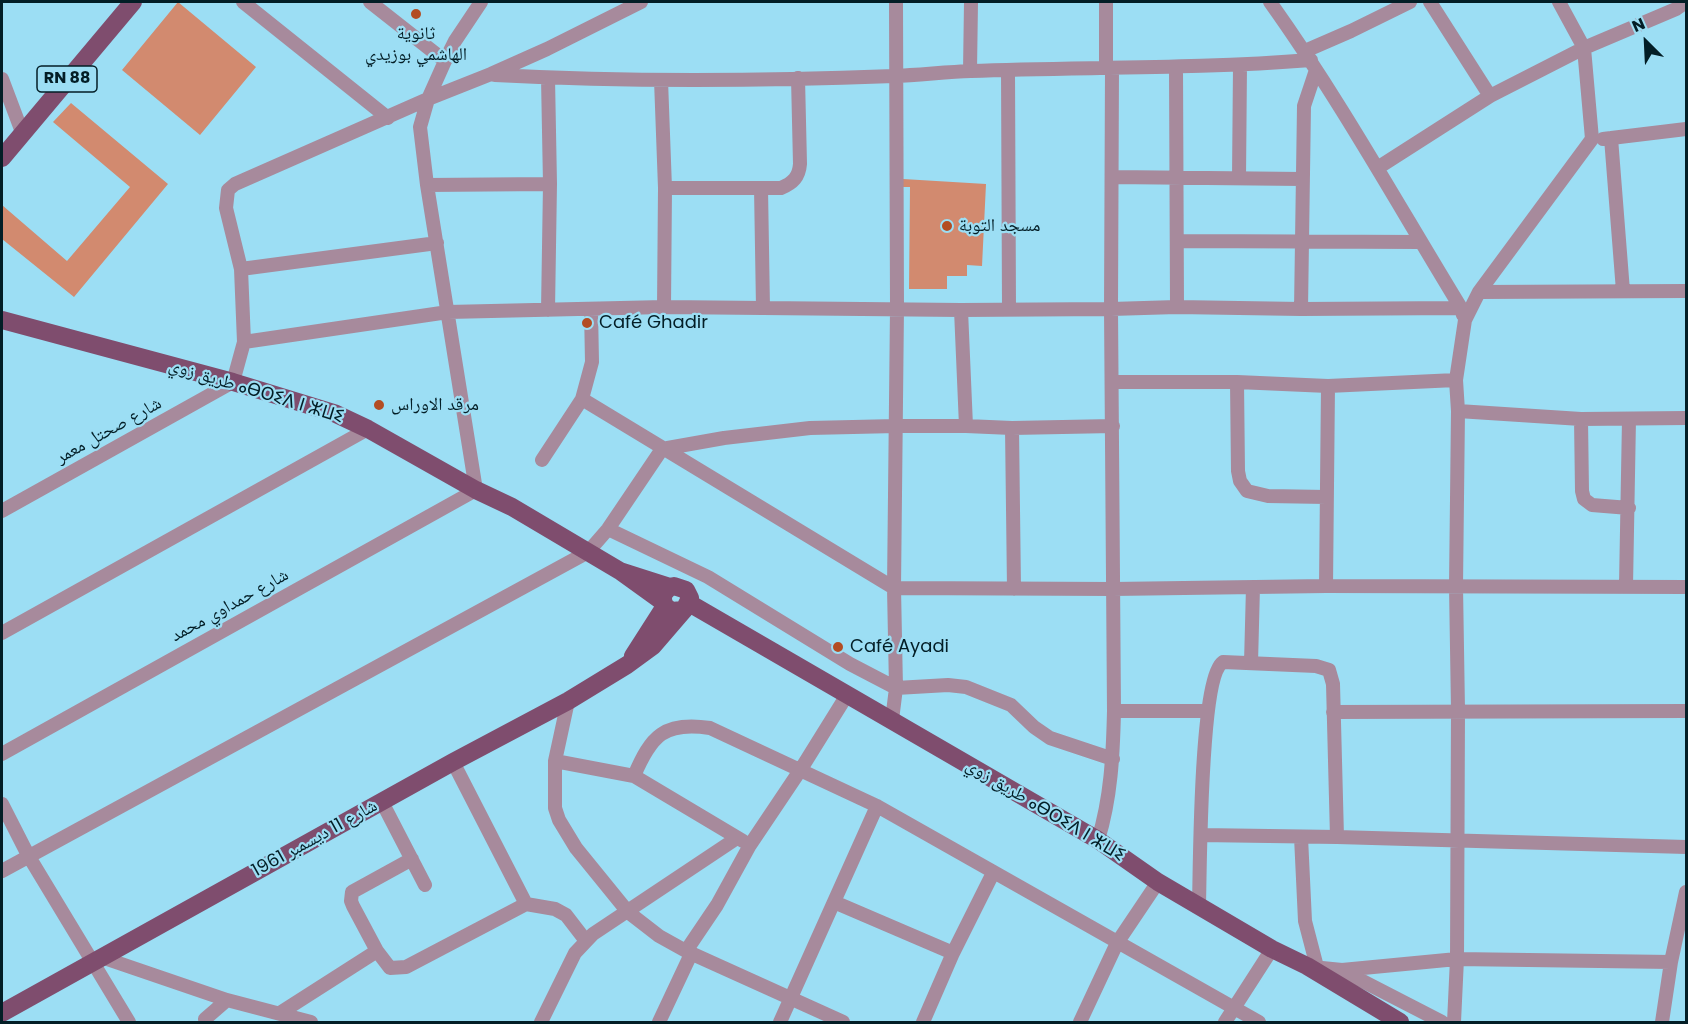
<!DOCTYPE html>
<meta charset="utf-8">
<style>
body{margin:0}
#map{position:relative;width:1688px;height:1024px;overflow:hidden;background:#9cdef4;font-family:Poppins,sans-serif}
canvas{display:block}
.frame{position:absolute;inset:0;border:3px solid #031e26;pointer-events:none}
.north{position:absolute;left:1616px;top:12px;width:60px;height:60px;-webkit-text-stroke:4px #9cdef4;paint-order:stroke;rotate:336deg;font-size:16px;font-weight:700;line-height:24px;text-align:center;color:#031e26}
.north::after{content:'';display:block;margin:auto;width:21px;height:27px;background:#031e26;clip-path:polygon(50% 0,100% 100%,50% 72%,0 100%)}
</style>
<div id="map">
<canvas width="1688" height="1024"></canvas>
<div class="frame"></div>
<div class="north">N</div>
</div>
<script>
const ctx = document.querySelector('canvas').getContext('2d');
ctx.lineJoin = 'round';
function fill(path, color) {
  ctx.fillStyle = color;
  ctx.fill(path, 'evenodd');
}
function trace(path, color, width, dash) {
  ctx.strokeStyle = color;
  ctx.lineWidth = width;
  ctx.lineCap = dash ? 'butt' : 'round';
  ctx.setLineDash(dash || []);
  ctx.stroke(path);
}
function label(font, color, halo, rows, align = 'center') {
  ctx.font = font + ' Poppins,"Noto Naskh Arabic","Noto Sans Tifinagh",sans-serif';
  ctx.lineWidth = 4.5;
  ctx.setLineDash([]);
  ctx.textBaseline = 'middle';
  ctx.strokeStyle = halo;
  ctx.fillStyle = color;
  for (const [text, x, y, turn = 0] of rows) {
    ctx.save();
    ctx.translate(x, y);
    ctx.rotate((+turn || 0) * Math.PI / 180);
    ctx.textAlign = isNaN(turn) ? turn : align;
    if (halo) ctx.strokeText(text, 0, 0);
    ctx.fillText(text, 0, 0);
    ctx.restore();
  }
}
fill(new Path2D(`
 M178 2 256 67 200 135 122 70Z
 M71 103 168 184 74 297 2 239V205L67 261 130 187 53 122Z
 M903 179 986 184 982 266 967 265V276H947V289H909L910 187H903Z`), '#d28a6f');
trace(new Path2D(`
 M243 2 388 118
 M370 2 445 61
 M1270 2C1340 100 1398 205 1461 308L1463 315
 M1430 2 1490 96
 M1305 51 1351 31 1410 2
 M1176 67 1177 307
 M1106 68V2
 M1008 70 1009 309
 M970 71 971 2
 M495 75C627 82 761 81 894 76 920 75 945 72 971 71 1085 67 1198 69 1311 60
 M2 79 22 132
 M661 80 665 188 664 307
 M1611 138 1623 291
 M1603 139 1686 129
 M1379 167 1490 96 1584 48 1676 9 1686 2
 M1112 177 1302 179
 M1239 178 1240 66
 M427 185 550 184
 M665 188H781C793 183 799 177 800 164L798 78
 M761 188 763 308
 M1177 241 1421 242
 M241 269 437 243
 M1479 292 1686 291
 M1301 309 1304 106 1316 70
 M548 310 550 184 548 78
 M961 310 966 426
 M244 342 448 312 664 307 961 310 1111 309 1177 307 1301 309 1461 308
 M1112 382H1237L1328 386 1456 380
 M1237 382 1238 471 1240 481 1247 491 1268 496 1326 497
 M582 399 894 588 1113 589 1326 586 1686 587
 M1458 411 1581 419 1686 418
 M1581 419 1582 491 1584 499 1592 505 1629 508
 M1012 428 1014 589
 M542 460 582 399 592 362 591 310
 M2 511 233 382 244 342 241 269 226 208 228 190 235 184 428 99 491 74 547 49 641 2
 M608 529 708 577 850 664 896 688 948 685 966 687 1011 705 1034 727 1050 738 1113 759
 M1326 586 1328 386
 M1626 586 1629 419
 M2 633 368 429
 M1251 663 1253 587
 M568 701 555 761V808L559 820 576 848 628 912 659 936 686 951 843 1022
 M1114 711H1207
 M1333 712 1686 711
 M892 720 896 688 894 588 897 308 896 2
 M2 754 476 490 427 185 420 127 428 99 445 61 455 41 481 2
 M555 761 634 776 743 841
 M453 762 526 904
 M634 776C651 736 664 721 710 728L877 806 1259 1022
 M382 802 425 885
 M2 804 28 855 129 1022
 M1201 835 1337 837 1686 847
 M1301 837 1305 921 1317 967
 M1098 840C1111 798 1113 755 1114 711L1111 309 1112 68
 M412 859 352 892 351 901 353 906 377 951 390 968 406 967 526 904 555 909 566 915 586 941
 M2 871 588 552 608 529 662 449 724 438 810 428 896 426H966L1012 428 1113 426
 M834 902 953 953
 M1199 905C1200 869 1200 677 1223 662L1316 666 1329 670 1333 684 1337 837
 M686 951 717 905 750 845 801 769 847 695
 M101 957 227 1000 311 1022
 M1312 967 1342 970 1457 959 1671 962
 M1343 971 1442 1022
 M280 1013 377 951
 M206 1022 205 1019 227 1000
 M541 1022 575 953 593 934 737 838
 M659 1022 691 954
 M780 1022 877 806
 M923 1022 953 953 993 873
 M1080 1022 1117 943 1158 882
 M1225 1022 1272 949
 M1454 1022 1457 959 1458 710 1456 586 1458 411 1456 380 1465 320 1479 292 1592 139 1584 48 1559 2
 M1662 1022 1671 962 1686 892`), '#a78a9c', 14);
trace(new Path2D(`
 M2 158 133 2
 M2 320 233 382 334 413 368 429 476 490 512 507 620 571
 M663 602 620 571 670 587
 M689 603 1098 840 1158 882 1272 949 1307 966 1400 1022
 M633 656 665 606C660 596 665 589 674 586L686 590 690 598 684 610 671 611 665 606
 M2 1013 453 762 568 701 627 665 653 646 684 610`), '#7f4d6e', 18);
for (const [x, y, r, color] of [
 [416,14,6,"#b34d23"],
 [947,226,6,"#b34d23"],
 [587,323,6,"#b34d23"],
 [379,405,6,"#b34d23"],
 [838,647,6,"#b34d23"]
]) {
  const dot = new Path2D();
  dot.arc(x, y, r, 0, 2 * Math.PI);
  ctx.fillStyle = color;
  ctx.fill(dot);
  trace(dot, '#9cdef4', 2);
}
for (const [x, y, w] of [
 [67,79,60]
]) {
  const box = new Path2D();
  box.roundRect(x - w / 2, y - 13, w, 26, 4.5);
  ctx.fillStyle = '#9cdef4';
  ctx.fill(box);
  trace(box, '#031e26', 1.5);
}
label('bold 16px', '#031e26', null, [
 ["RN 88",67,79]
]);
label('18px', '#031e26', '#9cdef4', [
 ["ثانوية",416,34,"center"],
 ["الهاشمي بوزيدي",416,55,"center"],
 ["مسجد التوبة",959,226],
 ["Café Ghadir",599,323],
 ["مرقد الاوراس",391,405],
 ["Café Ayadi",850,647]
], 'left');
label('18px', '#031e26', '#9cdef4', [
 ["طريق زوي ⴰⴱⵔⵉⴷ ⵏ ⵣⵡⵉ",256,392,17],
 ["شارع صحتل معمر",109,431,-29],
 ["شارع حمداوي محمد",230,606,-29],
 ["طريق زوي ⴰⴱⵔⵉⴷ ⵏ ⵣⵡⵉ",1045,811,31],
 ["شارع 11 ديسمبر 1961",315,839,-29]
]);
</script>
